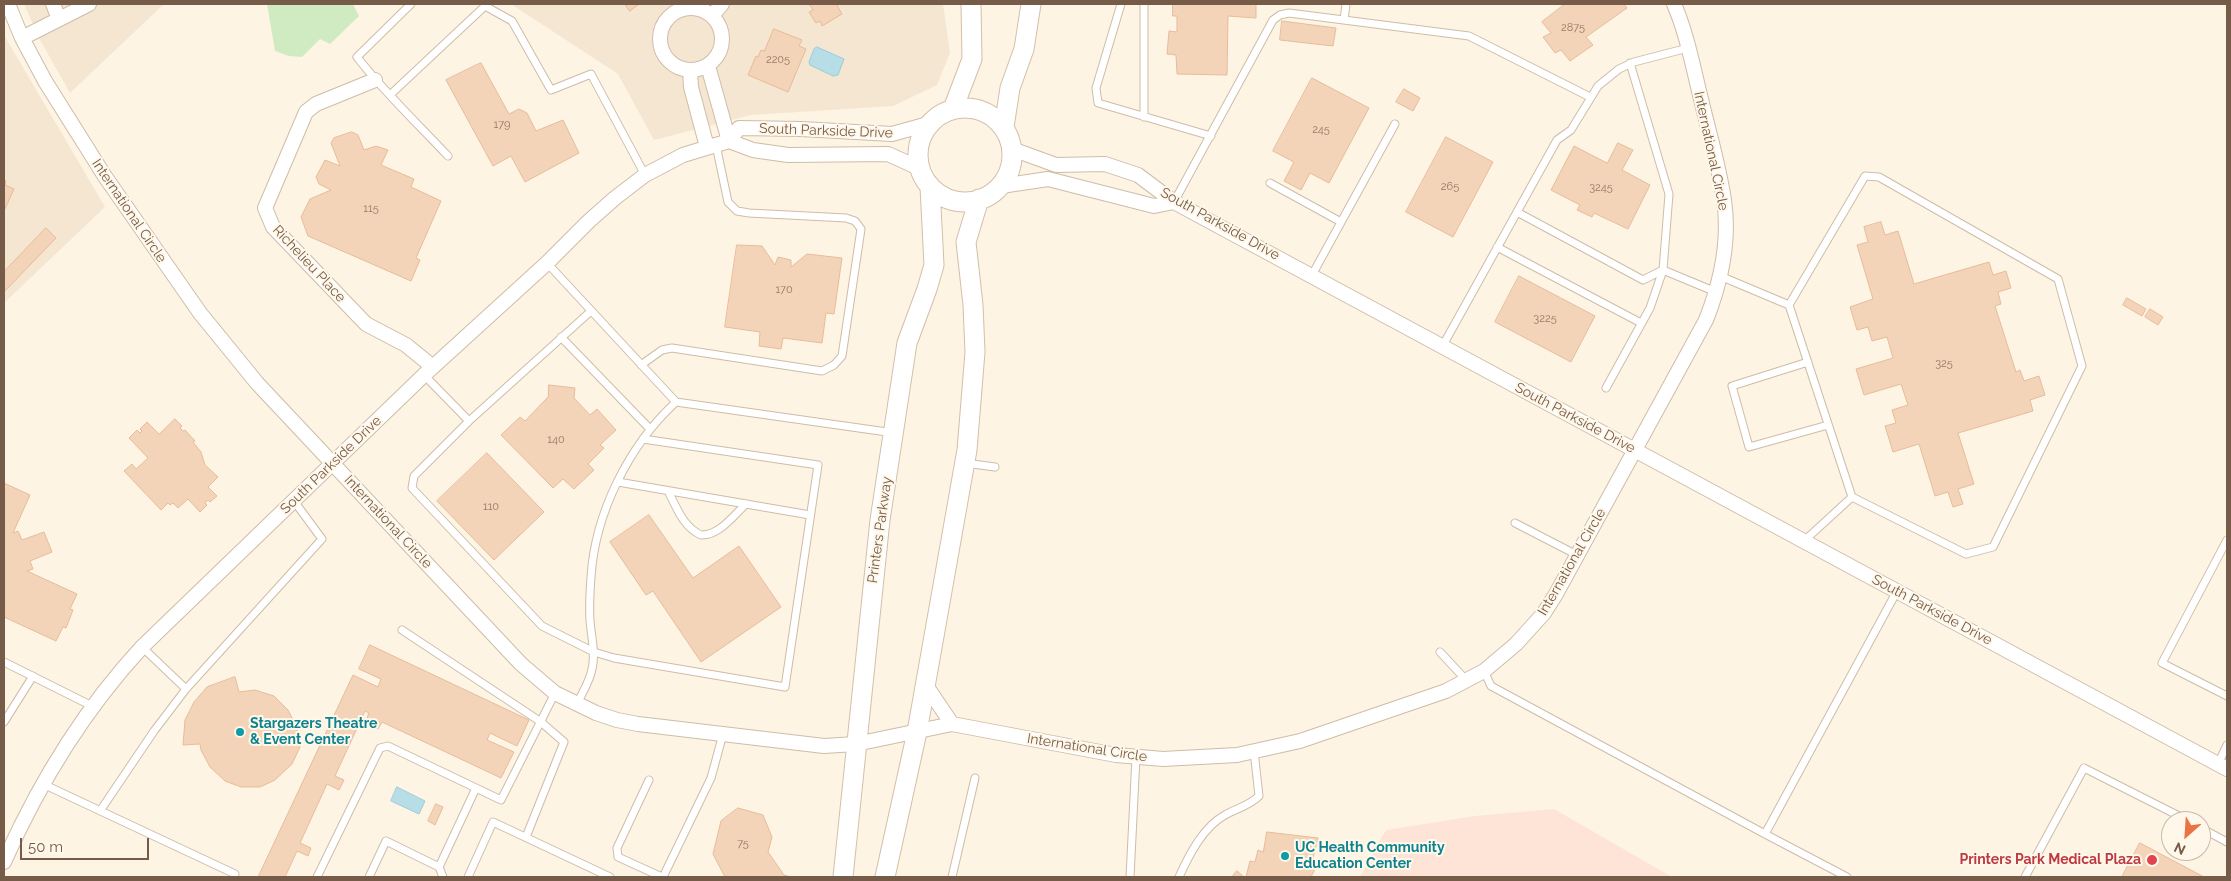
<!DOCTYPE html>
<style>
body{margin:0}
#map{position:relative;width:2231px;height:881px;overflow:hidden;background:#fdf4e3;font-family:Raleway,sans-serif}
canvas{display:block}
.frame{position:absolute;inset:0;border:5px solid #765b48;pointer-events:none}
.north{position:absolute;left:2161px;top:811px;width:50px;height:50px;box-sizing:border-box;background:#fff8ea;border:1px solid #c8b9a9;border-radius:50%;rotate:206deg;font-size:14px;font-weight:700;line-height:20px;text-align:center;color:#765b48}
.north::after{content:'';display:block;margin:auto;width:18px;height:22px;background:#eb7243;clip-path:polygon(50% 0,100% 100%,50% 72%,0 100%)}
.scale{position:absolute;left:20px;top:838px;width:129px;height:22px;box-sizing:border-box;border:2px solid #765b48;border-top:0;padding-left:6px;font-size:15px;line-height:18px;white-space:nowrap;color:#765b48;-webkit-text-stroke:4px #fff8ea;paint-order:stroke}
</style>
<div id="map">
<canvas width="2231" height="881"></canvas>
<div class="frame"></div>
<div class="north">N</div>
<div class="scale">50 m</div>
</div>
<script>
const ctx = document.querySelector('canvas').getContext('2d');
ctx.lineJoin = 'round';
function fill(path, color) {
  ctx.fillStyle = color;
  ctx.fill(path, 'evenodd');
}
function trace(path, color, width, dash) {
  ctx.strokeStyle = color;
  ctx.lineWidth = width;
  ctx.lineCap = dash ? 'butt' : 'round';
  ctx.setLineDash(dash || []);
  ctx.stroke(path);
}
function label(font, color, halo, rows, align = 'center') {
  ctx.font = font + ' Raleway,sans-serif';
  ctx.lineWidth = 4;
  ctx.setLineDash([]);
  ctx.textBaseline = 'middle';
  ctx.strokeStyle = halo;
  ctx.fillStyle = color;
  for (const [text, x, y, turn = 0] of rows) {
    ctx.save();
    ctx.translate(x, y);
    ctx.rotate((+turn || 0) * Math.PI / 180);
    ctx.textAlign = isNaN(turn) ? turn : align;
    if (halo) ctx.strokeText(text, 0, 0);
    ctx.fillText(text, 0, 0);
    ctx.restore();
  }
}
fill(new Path2D(`
 M24 4H164L70 93 40 40Z
 M511 4H943L950 53 937 85 893 106 751 115 654 140 618 74Z
 M4 35 105 207 4 303Z`), '#f5e6d1');
fill(new Path2D(`
 M1554 809 1672 877H1360L1386 830 1475 816Z`), '#fee4d6');
fill(new Path2D(`
 M267 4H353L359 16 330 44 320 39 302 57 289 56 275 51Z`), '#d0ebc1');
const water = new Path2D(`
 M817 47 844 59 838 75 833 76 810 65 809 62 814 49Z
 M397 787 425 801 419 814 391 801Z`);
fill(water, '#b7dde7');
trace(water, '#9ccdd9', 1);
const building = new Path2D(`
 M625 4H639L630 11Z
 M809 4H840L837 5 842 14 822 26 820 21 816 23 809 12 813 10Z
 M1173 4H1256V18L1228 16 1227 75 1177 74 1176 55 1167 54 1169 31 1177 32V16H1173Z
 M1565 4H1624L1627 8 1586 37 1593 45 1570 61 1561 50 1555 53 1543 37 1551 33 1542 22Z
 M1282 21 1336 28 1333 46 1280 40Z
 M774 29 802 40 799 46 806 49 788 92 748 75 756 56 758 57 761 50 764 51Z
 M481 63 509 114 519 109 527 113 536 131 563 120 579 153 525 182 511 156 493 166 446 80Z
 M1312 78 1369 108 1329 183 1310 173 1301 190 1284 181 1294 162 1273 151Z
 M1404 89 1420 98 1413 111 1396 102Z
 M352 132 358 135 364 150 376 146 388 150 381 165 414 179 411 187 441 201 416 258 420 260 411 281 308 236 301 217 310 199 331 190 319 184 316 177 325 160 340 166 331 143 334 138Z
 M1446 137 1493 162 1453 237 1406 212Z
 M1618 143 1633 150 1622 170 1650 185 1628 229 1594 213 1592 217 1577 210 1580 205 1551 190 1574 146 1607 163Z
 M4 180 6 181 5 185 14 189 4 211Z
 M1881 222 1885 235 1898 231 1914 284 1989 262 1993 275 2006 271 2011 288 1998 292 2001 304 1995 306 2016 372 2020 370 2024 381 2039 376 2045 395 2030 400 2033 411 1958 433 1974 484 1958 489 1963 504 1953 507 1948 492 1935 496 1919 444 1893 452 1885 426 1896 423 1892 410 1908 405 1901 384 1864 395 1856 369 1893 358 1887 337 1872 341 1868 327 1857 330 1850 307 1873 299 1857 245 1868 242 1864 227Z
 M46 228 56 238 4 292V272Z
 M737 245 762 246 775 265 778 257 791 260V267L807 254 842 258 834 314 826 313 822 343 783 338 781 349 759 346 760 332 725 327Z
 M1519 276 1595 316 1571 362 1495 322Z
 M2127 298 2146 309 2142 316 2123 305Z
 M2150 309 2163 317 2158 325 2145 317Z
 M549 385 575 388 574 398 590 415 597 409 616 430 600 445 604 448 588 464 594 470 574 489 563 479 553 488 501 435 520 417 525 421 548 397Z
 M175 419 182 426 180 428 183 431 185 430 195 441 193 442 201 452 205 465 218 477 208 487 217 496 210 502 208 500 205 503 207 505 200 512 188 499 178 508 173 503 170 505 168 503 161 510 124 471 132 464 136 469 148 458 129 438 137 430 140 433 142 431 140 429 147 422 159 434Z
 M487 453 544 512 494 560 437 501Z
 M4 483 30 495 13 533 18 531 22 540 44 532 52 552 30 561 33 569 27 571 77 594 70 609 73 610 66 628 63 627 56 641 4 617Z
 M649 515 693 578 739 546 781 607 701 662 653 591 646 595 610 542Z
 M370 645 529 720 517 746 490 733 487 740 514 752 501 778 382 722 378 729 365 723 369 713 365 711 335 776 344 780 339 790 327 784 300 843 311 848 308 856 297 851 285 877H258L353 675 378 687 381 679 359 669Z
 M235 677 239 692 255 690 274 696 288 710 297 728 300 747 292 764 275 780 260 787H241L225 781 210 767 201 750 200 744 183 745 185 720 194 702 207 687Z
 M436 804 443 807 435 825 428 821Z
 M738 808 763 815 772 837 768 852 784 875 791 877H725L713 854 721 821Z
 M1267 832 1318 838 1311 866 1316 867 1311 877H1246L1250 861 1255 862 1258 850 1263 852Z
 M2140 843 2204 877H2122Z
 M1237 871 1244 877H1232Z`);
fill(building, '#f3d4b9');
trace(building, '#e7bb99', 1);
const lane = new Path2D(`
 M411 4 357 57C384 92 418 124 448 156
 M1121 4 1096 88 1098 103 1211 136
 M1344 20 1346 4
 M391 94 485 6 512 21 551 90 591 74 645 175
 M1144 117V4
 M1270 183 1341 222
 M1174 202 1273 20 1280 15 1289 13 1469 36 1590 97
 M1517 212 1643 280 1663 270 1716 292
 M1497 247 1641 323
 M547 263 676 402
 M1312 275 1395 124
 M1720 276 1789 305 1852 497 1804 541
 M1789 305 1865 176 1879 177 2058 279 2082 366 1993 547 1966 554 1852 497
 M591 311 469 421 414 476 412 488 542 626 594 652 614 658 785 687 818 465 643 439
 M561 337 650 429
 M1442 347 1557 140 1571 130 1598 86 1619 69 1634 62 1688 48
 M1808 362 1732 386 1749 447 1828 425
 M641 365 662 350 672 348 822 371 834 365 842 356 861 229 855 221 846 218 749 213 737 211 728 202 716 145
 M424 375 469 421
 M1606 388 1650 308 1663 270 1669 194 1630 63
 M965 463 995 467
 M618 482 810 515
 M668 491C677 508 683 527 701 535 719 536 734 515 746 504
 M1515 523 1577 555
 M2227 540 2162 663 2227 696
 M402 630 541 722 564 742 526 837
 M1440 652 1467 681
 M4 662 92 706
 M1484 671 1491 686 1765 834
 M186 689 322 539 294 501
 M577 704C582 693 590 681 592 669 596 653 591 636 590 620 589 606 590 591 591 577 595 513 629 445 676 402L894 433
 M4 722 33 676
 M2218 764 2227 745
 M649 780 617 848 618 857 662 877
 M43 784 235 874
 M100 811 154 731 186 689 142 647
 M2201 828 2227 842
 M439 867 443 877
 M317 877 380 748 388 746 501 800 555 693
 M369 877 386 841 439 867 476 788
 M468 877 493 822 610 877
 M663 877 711 778 723 734
 M952 877 975 778
 M1130 877 1136 757
 M1179 877C1189 855 1203 827 1225 815 1237 808 1249 806 1259 796L1254 751
 M1847 877 1765 834 1897 591
 M2025 877 2084 768 2189 821`);
const street = new Path2D(`
 M8 4 22 38 45 81 104 175 200 313 257 383 521 664 555 693 596 713 617 720 638 724 824 746 856 744 952 724 1116 755 1163 759 1237 755 1300 741 1446 691 1484 671 1516 644 1544 613 1556 594 1706 320C1721 282 1730 240 1724 200 1719 166 1709 133 1701 99 1693 67 1687 34 1674 4
 M53 4 59 19
 M660 39a31 31 0 1 1 62 0a31 31 0 1 1-62 0Z
 M712 16 722 4
 M22 38 89 4
 M708 66 729 141
 M690 70 691 87 707 147
 M375 80 316 104 306 112 265 208 273 227 366 324 406 345 433 367
 M729 141 739 128 801 129 892 134 928 124
 M1012 149 1056 165 1105 164 1138 175 1174 202 2227 769
 M1001 186 1048 179 1154 206 1174 202
 M925 684 952 724
 M4 862C39 783 83 711 142 647L424 375 547 263 589 221 615 198 645 175 683 155 729 141 753 150 788 155 888 154 919 168`);
const secondary = new Path2D(`
 M918 155a47 47 0 1 1 94 0a47 47 0 1 1-94 0Z
 M953 109 972 59 971 4
 M1004 127 1010 88 1024 49 1031 4
 M843 877 880 520 907 343 927 289 934 265 930 187
 M885 877 917 732 967 450 975 352 973 305 966 242 979 199`);
trace(lane, '#cfbca9', 9);
trace(street, '#cfbca9', 16);
trace(secondary, '#d4bea9', 21);
trace(lane, '#fff', 7);
trace(street, '#fff', 14);
trace(secondary, '#fff', 19);
for (const [x, y, r, color] of [
 [240,732,5,"#0f9aa8"],
 [1285,856,5,"#0f9aa8"],
 [2152,860,6,"#e0444e"]
]) {
  const dot = new Path2D();
  dot.arc(x, y, r, 0, 2 * Math.PI);
  ctx.fillStyle = color;
  ctx.fill(dot);
  trace(dot, '#fff8ea', 2);
}
label('11px', '#957964', null, [
 ["2875",1573,28],
 ["2205",778,60],
 ["179",502,125],
 ["245",1321,130],
 ["265",1450,187],
 ["3245",1601,188],
 ["115",371,209],
 ["170",784,290],
 ["3225",1545,319],
 ["325",1944,364],
 ["140",556,440],
 ["110",491,507],
 ["75",743,844]
]);
label('14px', '#765b48', '#fff8ea', [
 ["South Parkside Drive",826,131,2],
 ["International Circle",1711,151,78],
 ["International Circle",129,211,56],
 ["South Parkside Drive",1220,224,29],
 ["Richelieu Place",309,264,47],
 ["South Parkside Drive",1575,418,28],
 ["South Parkside Drive",331,465,-44],
 ["International Circle",388,522,47],
 ["Printers Parkway",880,530,-82],
 ["International Circle",1572,562,-60],
 ["South Parkside Drive",1932,610,28],
 ["International Circle",1087,748,9]
]);
label('bold 14px', '#0d838f', '#fff8ea', [
 ["Stargazers Theatre",250,724],
 ["& Event Center",250,740],
 ["UC Health Community",1295,848],
 ["Education Center",1295,864]
], 'left');
label('bold 14px', '#be3a42', '#fff8ea', [
 ["Printers Park Medical Plaza",2141,860]
], 'right');
</script>
